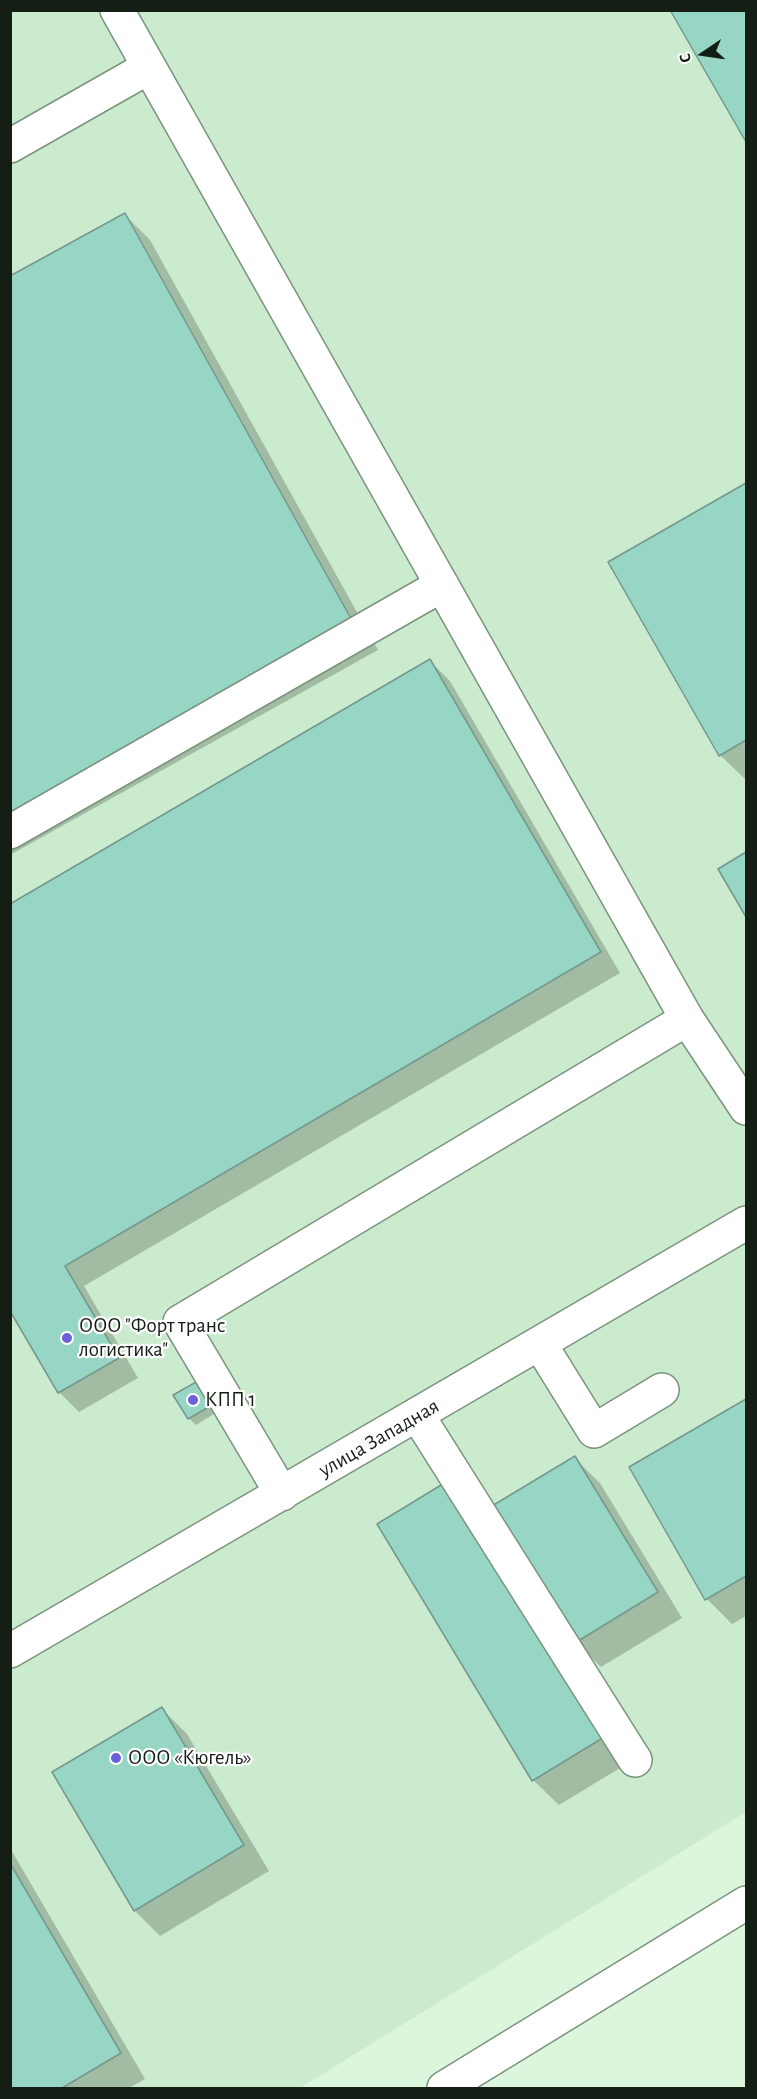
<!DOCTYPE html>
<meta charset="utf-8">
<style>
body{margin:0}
#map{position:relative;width:757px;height:2099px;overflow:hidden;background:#dcf6de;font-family:"Alegreya Sans",sans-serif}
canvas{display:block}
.frame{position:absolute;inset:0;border:12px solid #151e15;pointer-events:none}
.north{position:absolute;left:673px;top:24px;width:60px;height:60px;-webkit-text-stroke:4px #fff;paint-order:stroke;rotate:257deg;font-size:16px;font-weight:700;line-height:24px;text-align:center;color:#151e15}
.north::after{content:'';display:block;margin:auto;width:21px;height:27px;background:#151e15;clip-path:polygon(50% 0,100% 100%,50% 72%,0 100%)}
</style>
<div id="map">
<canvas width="757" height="2099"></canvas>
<div class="frame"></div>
<div class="north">С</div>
</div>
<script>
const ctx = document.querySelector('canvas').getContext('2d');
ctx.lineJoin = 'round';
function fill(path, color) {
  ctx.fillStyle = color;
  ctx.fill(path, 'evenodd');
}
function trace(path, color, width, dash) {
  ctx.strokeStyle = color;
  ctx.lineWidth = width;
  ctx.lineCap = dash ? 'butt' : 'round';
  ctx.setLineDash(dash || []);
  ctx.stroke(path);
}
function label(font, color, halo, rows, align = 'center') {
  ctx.font = font + ' "Alegreya Sans",sans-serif';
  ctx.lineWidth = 4.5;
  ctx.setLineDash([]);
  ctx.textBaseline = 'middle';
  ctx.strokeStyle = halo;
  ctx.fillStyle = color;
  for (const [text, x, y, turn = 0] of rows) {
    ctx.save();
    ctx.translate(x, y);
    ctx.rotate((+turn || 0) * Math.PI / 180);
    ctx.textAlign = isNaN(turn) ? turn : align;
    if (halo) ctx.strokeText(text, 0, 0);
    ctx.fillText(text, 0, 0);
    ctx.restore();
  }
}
fill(new Path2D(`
 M11 11H746V1812L300 2088H11Z`), '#cbebce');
fill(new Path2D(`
 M672 10H746V139Z
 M124 214 150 240 378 650 10 855V278Z
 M746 485V780L720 755 610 563Z
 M430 661 450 681 620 973 84 1286 138 1378 79 1412 59 1392 10 1308Z
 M746 854V914L720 870Z
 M204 1390 217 1412 196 1425 189 1418Z
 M746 1401V1616L732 1624 707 1599 631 1467Z
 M574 1458 600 1483 682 1618 601 1667 576 1642Z
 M379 1524 630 1762 559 1805 533 1780Z
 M162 1709 187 1734 269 1871 160 1936 135 1911 54 1773Z
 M10 1848 145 2079 129 2088H10Z`), '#0003');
const building = new Path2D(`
 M670 10H746V142Z
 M125 213 354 624 10 816V276Z
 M746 483V740L719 756 608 562Z
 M430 659 601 952 65 1266 119 1358 58 1393 10 1311V904Z
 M746 852V917L718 869Z
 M198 1381 212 1405 188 1419 173 1395Z
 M746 1399V1576L705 1600 629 1467Z
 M575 1456 658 1592 575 1643 492 1506Z
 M451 1479 606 1736 532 1781 377 1524Z
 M162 1707 244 1845 134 1911 52 1772Z
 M10 1863 121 2053 62 2088H10Z`);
fill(building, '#97d6c4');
trace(building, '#75978d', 1.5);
const minor = new Path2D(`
 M117 10 687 1019 746 1108
 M10 146 149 67
 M10 832 442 585
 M540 1344 594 1431 662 1390
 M418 1416 635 1760
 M282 1494 180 1322 687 1019
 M10 1651 746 1223
 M444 2088 746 1903`);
trace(minor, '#7b937d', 36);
trace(minor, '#fff', 33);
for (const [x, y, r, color] of [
 [67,1338,6,"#6a60da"],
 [193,1400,6,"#6a60da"],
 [116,1758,6,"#6a60da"]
]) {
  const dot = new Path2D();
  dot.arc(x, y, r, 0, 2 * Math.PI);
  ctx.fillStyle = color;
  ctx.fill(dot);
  trace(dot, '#fff', 2);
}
label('21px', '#151e15', '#fff', [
 ["ООО \"Форт транс",79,1326],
 ["логистика\"",79,1350],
 ["КПП 1",205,1400],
 ["ООО «Кюгель»",128,1758]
], 'left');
label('21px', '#151e15', '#fff', [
 ["улица Западная",379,1438,-30]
]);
</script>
